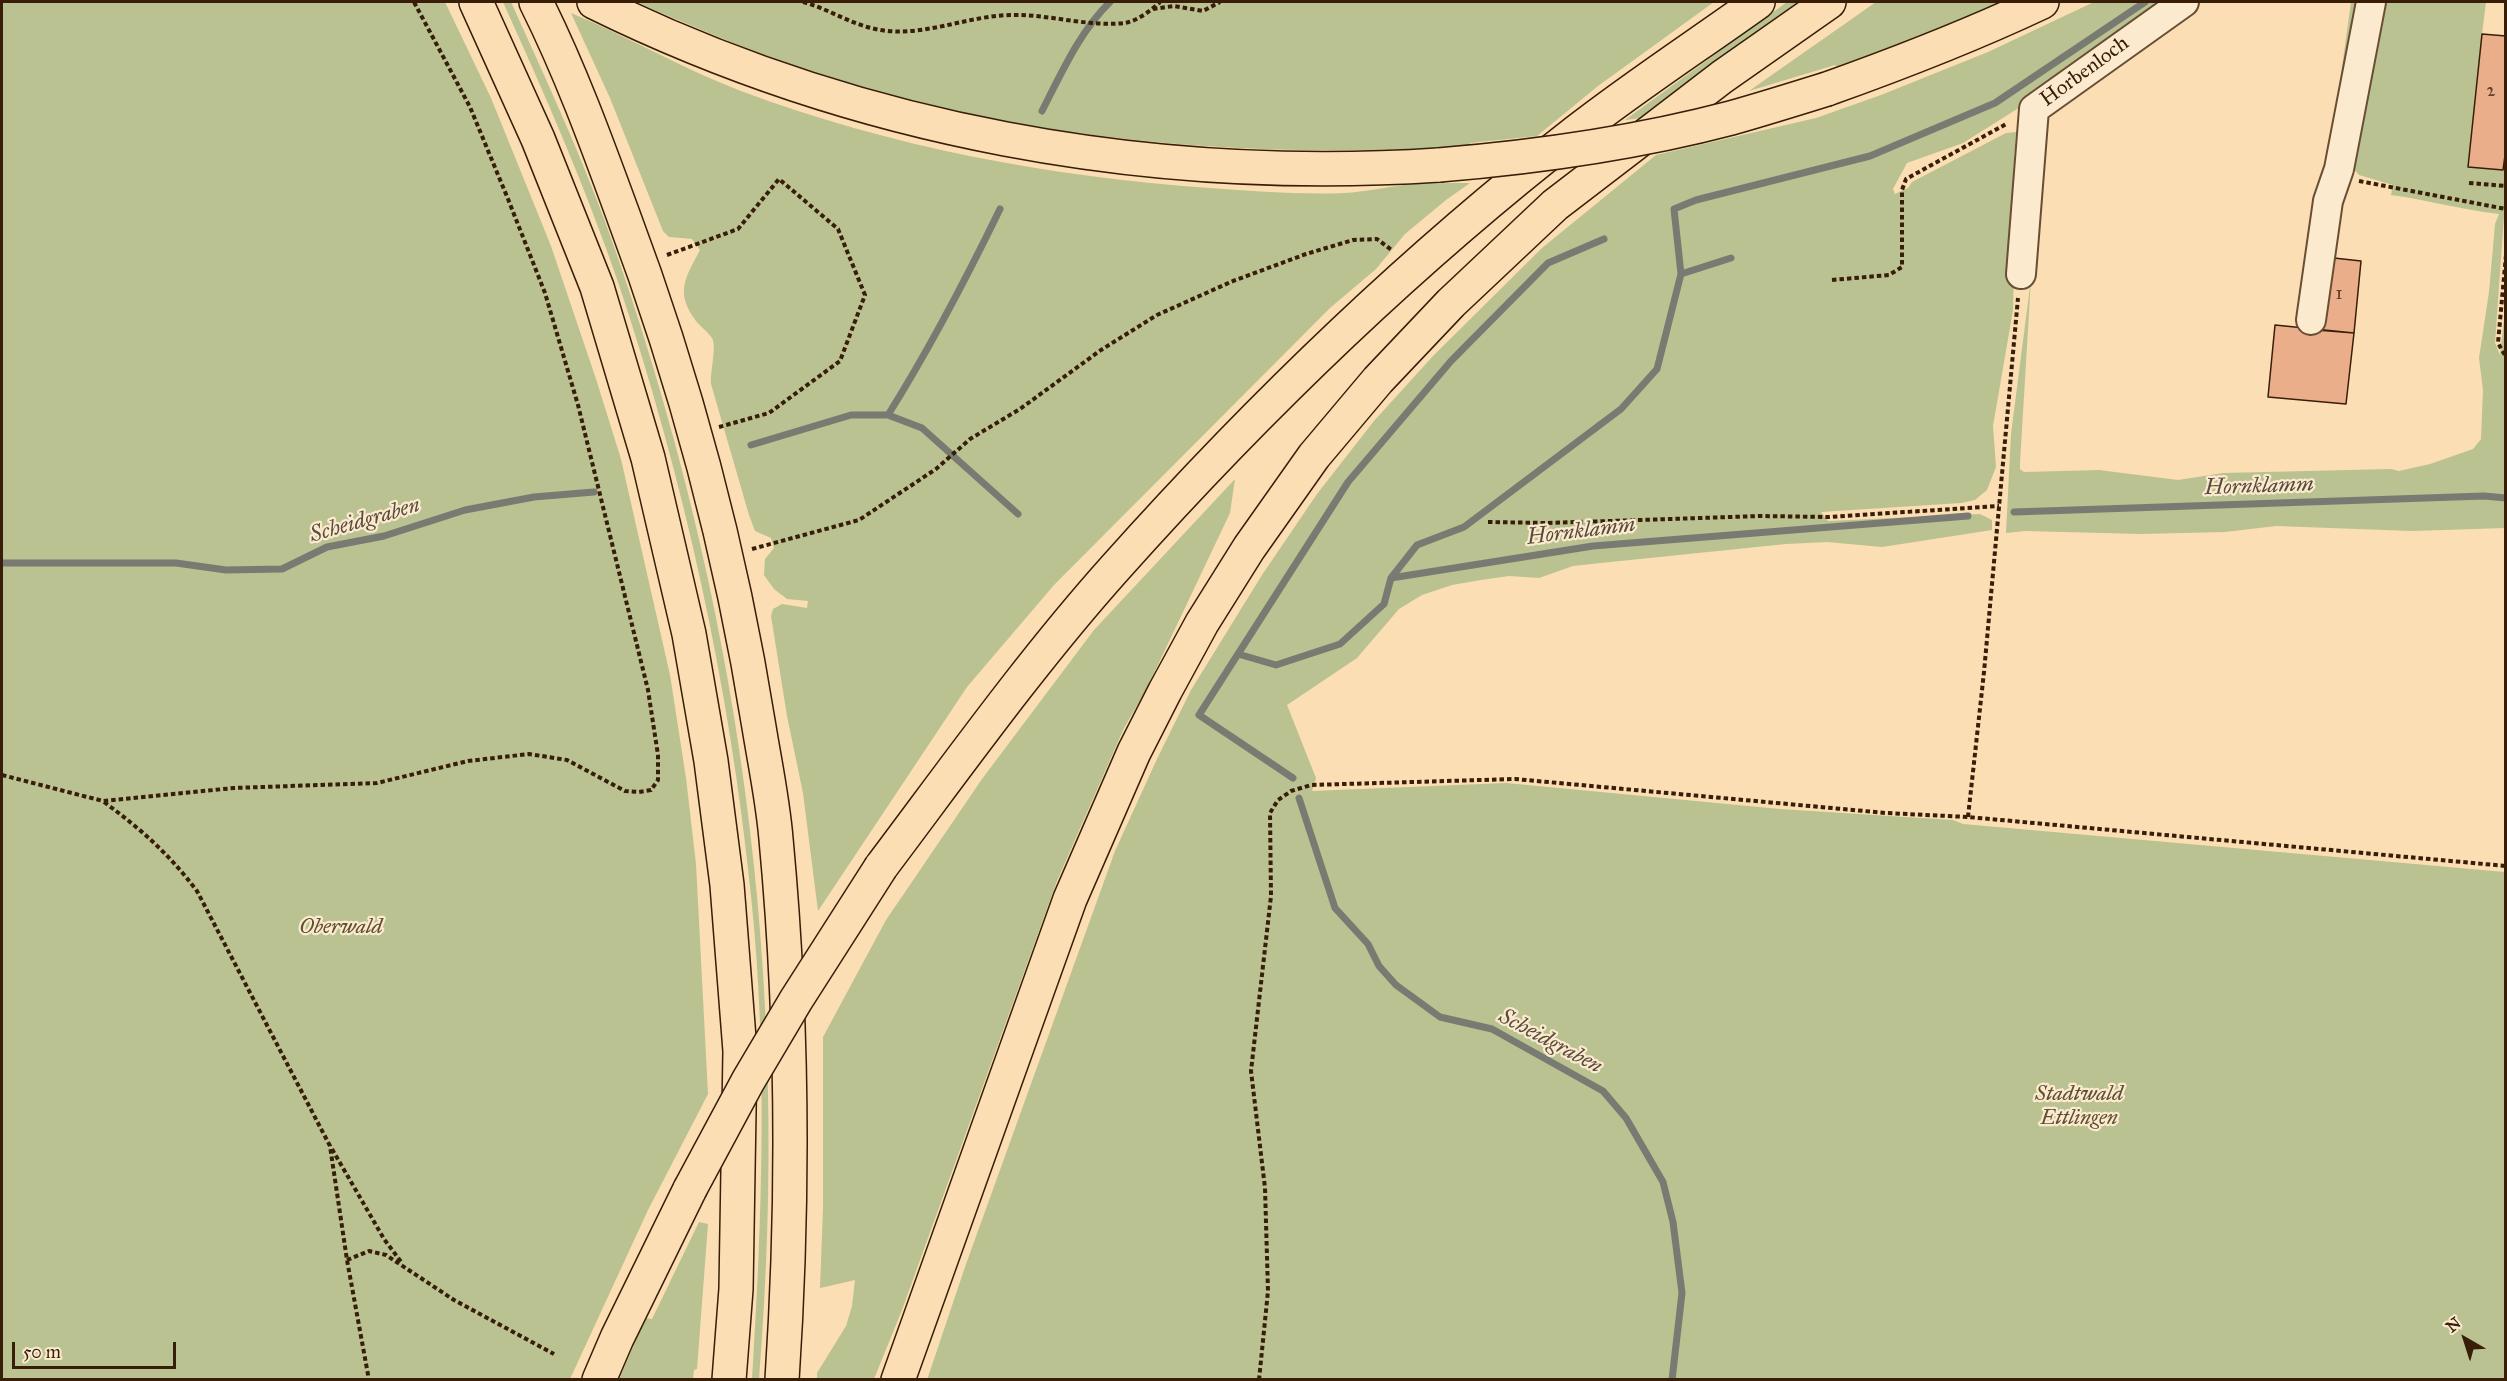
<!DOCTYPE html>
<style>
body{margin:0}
#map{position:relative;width:2507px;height:1381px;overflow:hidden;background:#fbdeb3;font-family:"IM FELL Great Primer",serif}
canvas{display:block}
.frame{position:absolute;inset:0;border:3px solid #381d09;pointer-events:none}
.north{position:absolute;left:2435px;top:1309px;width:60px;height:60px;-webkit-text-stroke:4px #fceace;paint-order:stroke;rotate:321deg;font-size:16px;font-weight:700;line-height:24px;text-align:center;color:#381d09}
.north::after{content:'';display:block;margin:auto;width:21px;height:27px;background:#381d09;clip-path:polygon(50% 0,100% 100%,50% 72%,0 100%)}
.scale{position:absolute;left:12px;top:1342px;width:164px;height:27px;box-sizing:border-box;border:3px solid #381d09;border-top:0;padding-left:8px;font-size:18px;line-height:21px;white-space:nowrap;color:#381d09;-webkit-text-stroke:4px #fceace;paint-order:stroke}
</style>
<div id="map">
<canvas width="2507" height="1381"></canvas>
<div class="frame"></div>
<div class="north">N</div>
<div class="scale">50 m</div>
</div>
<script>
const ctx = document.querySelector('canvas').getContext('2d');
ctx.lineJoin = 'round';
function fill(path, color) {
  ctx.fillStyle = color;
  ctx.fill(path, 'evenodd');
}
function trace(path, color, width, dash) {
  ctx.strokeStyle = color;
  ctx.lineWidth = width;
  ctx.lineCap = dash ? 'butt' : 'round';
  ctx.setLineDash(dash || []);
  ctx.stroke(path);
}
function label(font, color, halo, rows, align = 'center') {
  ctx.font = font + ' "IM FELL Great Primer",serif';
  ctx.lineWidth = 4.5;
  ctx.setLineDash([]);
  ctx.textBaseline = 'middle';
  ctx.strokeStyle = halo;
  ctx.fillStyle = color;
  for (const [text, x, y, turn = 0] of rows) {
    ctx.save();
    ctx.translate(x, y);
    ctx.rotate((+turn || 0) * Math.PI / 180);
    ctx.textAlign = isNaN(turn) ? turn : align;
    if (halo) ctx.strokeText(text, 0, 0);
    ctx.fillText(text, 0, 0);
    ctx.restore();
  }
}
fill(new Path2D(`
 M2 2H445L491 98 551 246 596 379 621 459 670 675 686 778 696 864 708 1094 648 1210 570 1379H2Z
 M503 2H511C544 75 578 148 606 224 741 601 792 981 759 1379H752C762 1219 768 1056 751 896 730 688 685 483 619 285 586 188 545 95 503 2Z
 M635 2H1714L1598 86 1537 136 1470 143V146C1245 160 1018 141 804 69 746 50 691 25 635 2Z
 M1787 2H1800L1641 118 1625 120Z
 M1876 2H2000L1924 36 1837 67 1835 65 1749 91Z
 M2094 2H2177L2076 72 1963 143 1907 163 1893 189 1895 194 1908 188 1912 182 2006 133 2016 132 2007 266 2014 272 2013 310 1993 426 1996 467 1987 490 1975 500 1961 503 1821 512 1828 521 1980 514 1992 520V530L1882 547 1827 542 1786 544 1591 564 1573 566 1539 578 1509 576 1481 580 1452 585 1422 595 1399 609 1357 658 1287 705 1316 778 1312 791 1506 783 1780 809 1953 820 1963 824 2505 872V1379L927 1380 965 1267 1115 851 1157 759 1191 690 1262 575 1317 494 1374 421 1433 356 1542 248 1656 155 1816 118 1881 95 1988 52Z
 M2351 2H2366L2333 132Z
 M2376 2H2486L2482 34 2506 36V216H2504L2495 343 2500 355 2505 310V528L2412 531 2276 526 2225 532 2141 534 2025 531 2006 533 2011 434 2031 279 2020 463V469L2024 472 2099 470 2178 480 2223 473 2391 469 2399 471 2430 464 2473 449 2481 439 2483 390 2479 358 2489 292 2495 224 2499 214C2463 210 2428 200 2391 195L2393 185 2359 175 2352 167Z
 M571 13C629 37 683 69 741 91 890 147 1051 177 1210 188 1255 191 1300 195 1345 193 1365 192 1385 187 1405 185 1427 183 1449 183 1470 183L1446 200 1405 234 1376 269 1330 308 1054 585 967 687 818 911 803 793 787 716 771 616 773 609 782 604 807 608 808 601 787 599 774 589 764 575 765 559 774 548 771 538 755 531 749 515 711 384C710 372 717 346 712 338 708 332 701 327 696 321 674 292 686 277 700 250L692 239 669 237 663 231 610 98Z
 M1235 479 1230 513 1145 692 1124 728 1057 881 902 1310 874 1379H817V1373L846 1326 852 1306 855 1280 820 1288 823 1208V1037L886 920 982 779 1094 630Z
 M699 1222 708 1224 697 1369 694 1370 693 1379 619 1380 645 1318 652 1319Z`), '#b9c290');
trace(new Path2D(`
 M1042 111C1061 74 1080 31 1110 2
 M1681 274 1674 209 1696 200 1870 156 1995 103 2145 2
 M888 415C930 348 966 279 1000 209
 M751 445 851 415H888L922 428 1018 514
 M2014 512 2484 496 2506 498
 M2 563H176L226 570 282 569 327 547 384 536 465 510 534 497 594 492
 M1391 578 1417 545 1464 527 1621 409 1657 369 1681 274 1731 258
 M1238 654 1276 665 1340 644 1384 604 1391 578 1593 546 1968 516
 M1293 778 1199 715 1348 482 1451 361 1548 263 1604 239
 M1299 798 1335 908 1368 944 1379 966 1396 985 1440 1017 1492 1029 1603 1091 1626 1118 1663 1182 1673 1222 1682 1293 1672 1380`), '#797b72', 7);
const building = new Path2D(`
 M2482 34 2506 36V148L2503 170 2468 167Z
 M2325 257 2361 261 2354 333 2317 330Z
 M2275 325 2354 333 2346 404 2268 397Z`);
fill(building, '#eaae8b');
trace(building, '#381d09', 1.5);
const minor = new Path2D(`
 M2021 274 2034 109 2184 2
 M2311 320 2328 201 2339 169 2371 2`);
const highway = new Path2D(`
 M476 2 538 139 597 287 648 458 689 634 711 761 727 885 740 1051 736 1289 729 1380
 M536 2C570 70 596 141 622 212 685 379 731 551 759 727 765 764 773 802 776 839 793 1019 794 1199 782 1380
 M594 2C856 131 1148 184 1439 165
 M1827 89C1900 63 1972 35 2042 2
 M881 867C957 766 1031 662 1115 568 1256 410 1409 262 1576 132 1635 86 1698 45 1758 2
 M599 1380 617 1338 690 1189
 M898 1380 1070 899 1134 752 1165 691 1202 623 1249 548 1314 456 1378 380 1451 303 1555 205 1722 77 1829 2`);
trace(minor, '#694d34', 32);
trace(highway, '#381d09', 36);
trace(new Path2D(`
 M803 2C826 8 847 22 871 28 919 41 967 14 1016 15 1052 15 1089 27 1125 23 1137 21 1152 10 1160 2
 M1153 9 1174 6 1203 11 1220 2
 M2359 181 2506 209
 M2469 183 2506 186
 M667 255 738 229 779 179 838 229 865 295 840 361 769 413 719 427
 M2506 255 2498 343 2506 357
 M1832 280 1889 275 1902 267V190L1906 179 2008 123
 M1488 522 1548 523 1761 516 1828 517 1999 506
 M752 549 859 520 936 469 970 439 1020 409 1101 350 1157 315 1233 281 1306 254 1353 240 1377 239 1393 251
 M2 775 103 801 234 788 377 783 468 761 529 754 567 760 625 791 639 792 651 790 658 780V755L648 690 578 405 545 293 508 199 470 107 414 2
 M104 802C142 830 168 853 197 891L330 1146 347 1260 369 1380
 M1968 817 1984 672 2018 298
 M332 1149 384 1239 402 1263
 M347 1260 369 1251 386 1255 454 1300 554 1354
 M1259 1380 1268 1291 1265 1188 1251 1071 1271 896 1270 813 1278 800 1291 791 1311 785 1515 779 1886 813 1968 817 2506 866`), '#381d09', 4, [4.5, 3]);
trace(minor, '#fceace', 28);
trace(highway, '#fbdeb3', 33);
const highwayBridge = new Path2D(`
 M1439 165C1537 157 1636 143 1731 118 1763 109 1795 99 1827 89
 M690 1189 748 1081 796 1000 881 867`);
trace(highwayBridge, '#381d09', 36, []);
trace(highwayBridge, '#fbdeb3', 33);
label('18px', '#64412a', null, [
 ["2",2491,92],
 ["1",2339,295]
]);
label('21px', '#381d09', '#fceace', [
 ["Horbenloch",2085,72,-36]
]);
label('italic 21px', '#5f4f32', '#fceace', [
 ["Oberwald",341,928],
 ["Stadtwald",2079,1095],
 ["Ettlingen",2079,1119]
]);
label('italic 22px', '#584c3e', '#fceace', [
 ["Hornklamm",2259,487,-2],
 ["Scheidgraben",365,521,-16],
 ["Hornklamm",1581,532,-7],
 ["Scheidgraben",1550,1042,28]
]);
</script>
